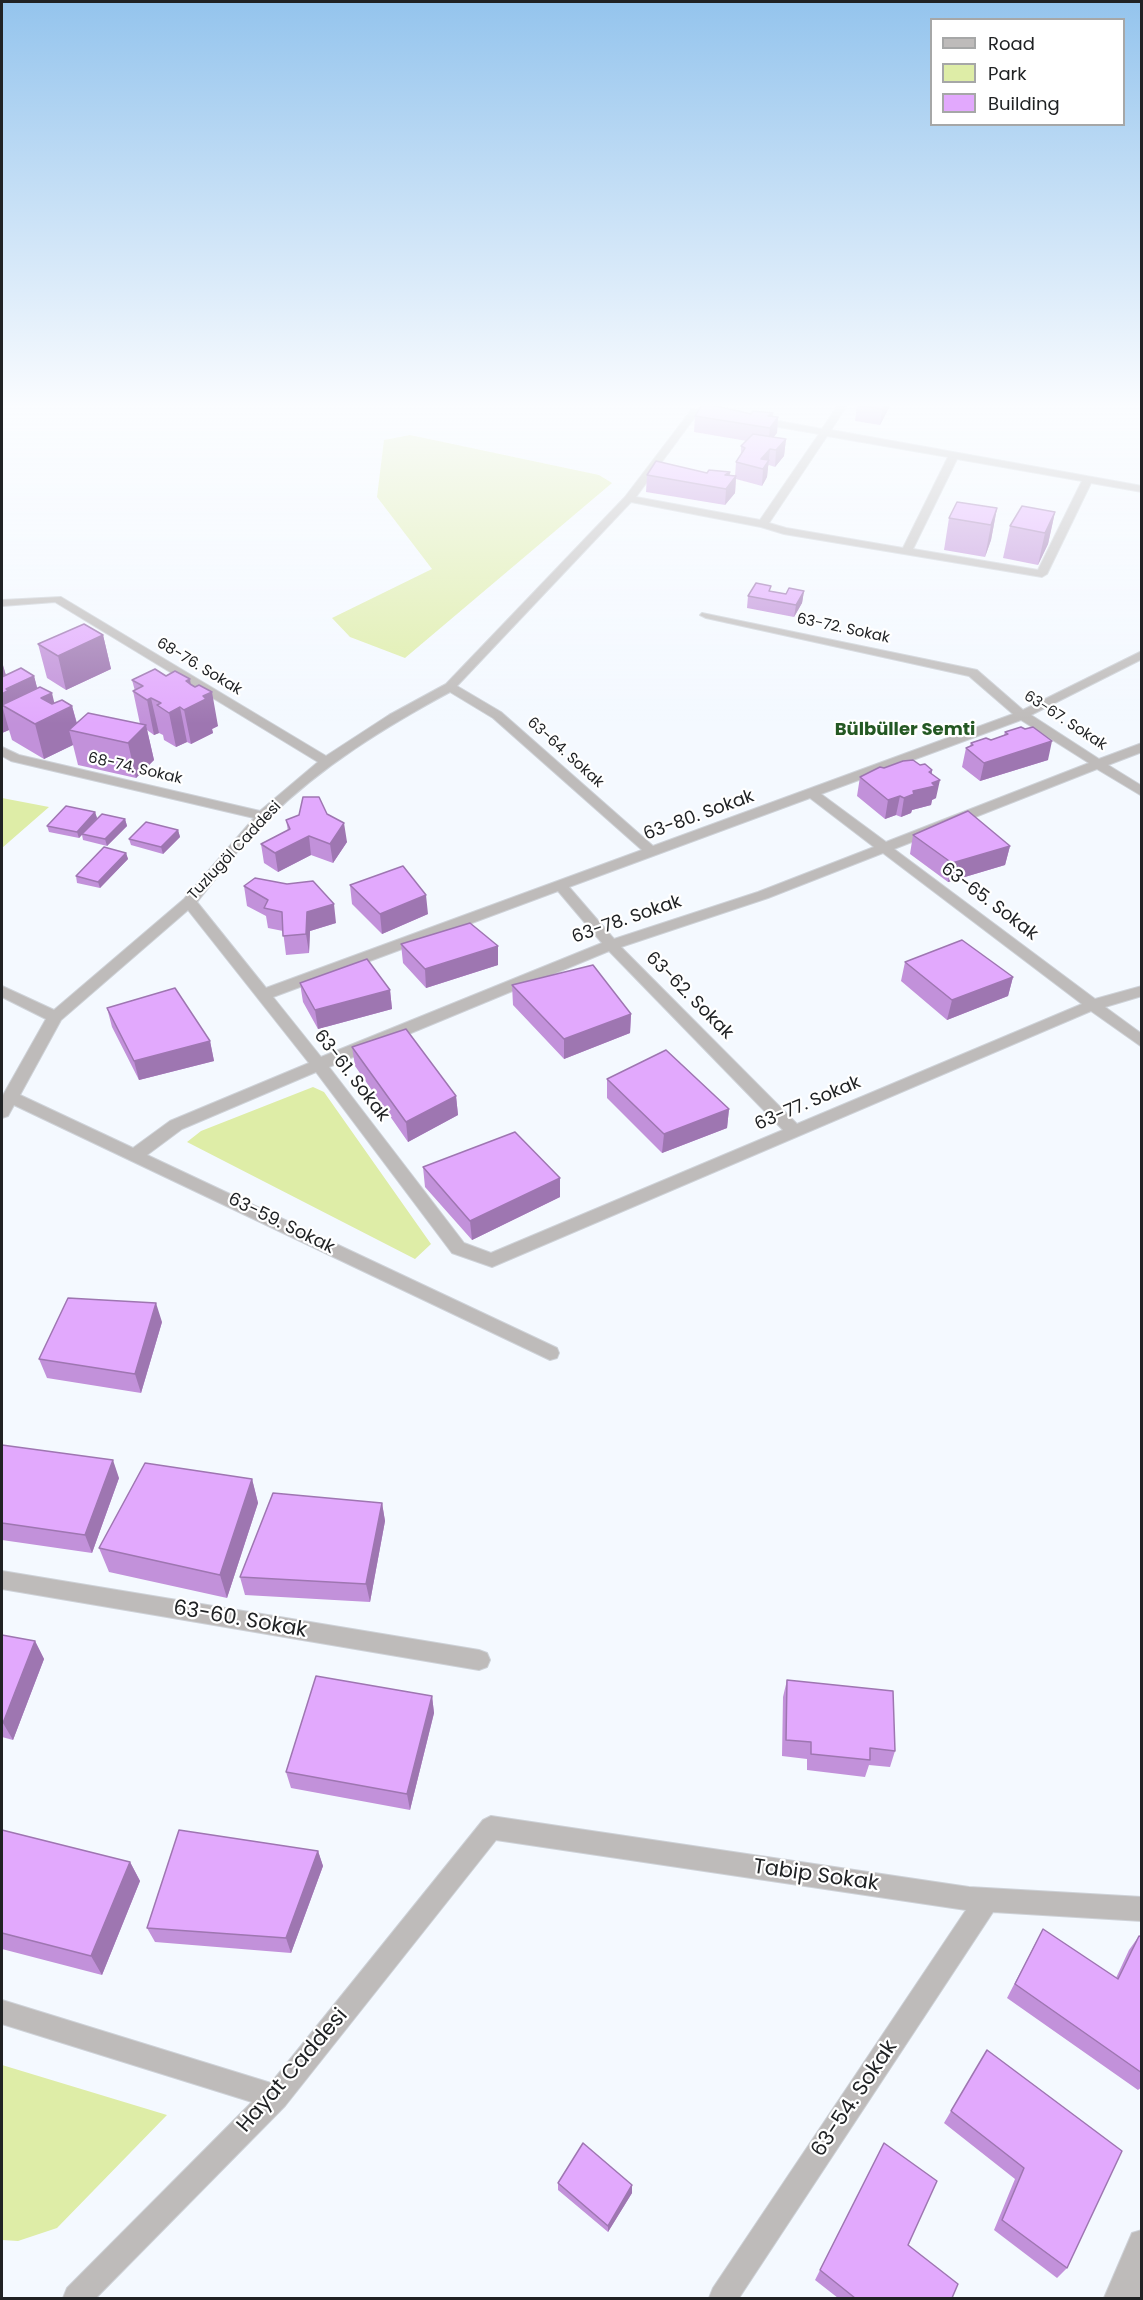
<!DOCTYPE html>
<meta charset="utf-8">
<style>
body{margin:0}
#map{position:relative;width:1143px;height:2300px;overflow:hidden;background:#f4f9ff;font-family:Poppins,sans-serif}
canvas{display:block}
.frame{position:absolute;inset:0;border:3px solid #202224;pointer-events:none}
.legend{position:absolute;left:930px;top:18px;width:195px;height:108px;box-sizing:border-box;background:#fff;border:2px solid #a6a7a7;margin:0;padding:8px 10px;list-style:none;font-size:18px;color:#202224}
.legend li{display:flex;align-items:center;gap:12px;height:30px}
.legend b{width:30px;border:2px solid #a6a7a7}
</style>
<div id="map">
<canvas width="1143" height="2300"></canvas>
<div class="frame"></div>
<ul class="legend">
<li><b style="height:8px;background:#bebbba"></b>Road</li>
<li><b style="height:16px;background:#deeda7"></b>Park</li>
<li><b style="height:16px;background:#e2a9fd"></b>Building</li>
</ul>
</div>
<script>
const ctx = document.querySelector('canvas').getContext('2d');
ctx.lineJoin = 'round';
function fill(path, color) {
  ctx.fillStyle = color;
  ctx.fill(path, 'evenodd');
}
function trace(path, color, width, dash) {
  ctx.strokeStyle = color;
  ctx.lineWidth = width;
  ctx.lineCap = dash ? 'butt' : 'round';
  ctx.setLineDash(dash || []);
  ctx.stroke(path);
}
function label(font, color, halo, rows, align = 'center') {
  ctx.font = font + ' Poppins,sans-serif';
  ctx.lineWidth = 4.5;
  ctx.setLineDash([]);
  ctx.textBaseline = 'middle';
  ctx.strokeStyle = halo;
  ctx.fillStyle = color;
  for (const [text, x, y, turn = 0] of rows) {
    ctx.save();
    ctx.translate(x, y);
    ctx.rotate((+turn || 0) * Math.PI / 180);
    ctx.textAlign = isNaN(turn) ? turn : align;
    if (halo) ctx.strokeText(text, 0, 0);
    ctx.fillText(text, 0, 0);
    ctx.restore();
  }
}
fill(new Path2D(`
 M410 435 599 475 612 483 405 658 350 637 332 618 432 569 377 497 384 440Z
 M2 798 49 807 2 848Z
 M313 1087 324 1092 431 1244 415 1259 187 1142 201 1131Z
 M2 2065 167 2115 57 2228 18 2241 2 2240Z`), '#deeda7');
const street = new Path2D(`
 M840 402H849L831 430 1142 486V492L1091 483 1047 574 1042 577 784 534 761 527 631 502 457 686 501 712 653 846 1013 714 969 676 706 618 700 615 702 613 977 670 1023 710 1142 651V659L1031 715 1099 759 1142 743V752L1108 765 1142 786V796L1097 769 894 849 1095 999 1142 986V996L1105 1007 1142 1034V1047L1091 1011 492 1267 452 1253 316 1072 182 1129 147 1155 557 1348 559 1353 557 1358 550 1360 14 1105 8 1116 2 1118V1097L46 1019 2 997V986L54 1010 184 899 254 818 11 761 2 756V747L19 755 260 811 318 762 55 602 2 606V600L61 597 326 756 389 715 446 684 625 497 692 409 718 411 723 414 718 417 697 414 636 497 760 520 819 434 756 423 751 420 756 417 822 429ZM827 436 948 457 903 548 786 528 769 523ZM957 459 1082 481 1038 570 913 549ZM450 692 493 718 642 850 266 988 197 902C220 874 242 843 269 818 322 766 385 727 450 692ZM1021 720 1089 763 886 842 821 794ZM810 798 874 847 758 892 614 939 569 887ZM883 853 1082 1004 797 1124 621 947 768 898ZM558 891 602 943 321 1057 273 997ZM188 910 309 1063 170 1121 133 1148 20 1095 61 1020ZM609 951 783 1130 491 1253 464 1243 329 1067Z
 M2 1571 479 1650 487 1653 490 1660 487 1667 479 1670 2 1589Z
 M491 1816 969 1887 1142 1897V1921L993 1912 739 2298H709L713 2288 966 1910 496 1840 285 2106 96 2298H63L67 2288 252 2102 2 2024V2000L271 2083 483 1820Z
 M1142 2230V2298H1104L1132 2233Z`);
trace(street, '#ced2d8', 2);
fill(street, '#bebbba');
fill(new Path2D(`
 M892 402 880 425 855 421 857 405Z
 M751 414 778 417 777 433 773 437 786 439 784 456 775 467 769 465 768 466 767 477 762 486 736 479 735 493 725 505 646 492 647 475 707 473 735 476 736 462 741 454V446L747 441 694 432 695 416Z
 M997 508 991 540 985 557 944 550 949 518Z
 M1055 512 1048 544 1038 565 1003 558 1010 526Z
 M771 591 786 594 804 591 802 603 794 617 747 608 748 596Z
 M103 635 111 669 66 690 47 678 38 644Z
 M2 663 6 675 34 676 37 688 54 704 72 706 77 723 140 724 133 691H135L132 680 166 676 190 679V684L218 726 212 729 213 733 191 744 187 742 176 747 164 740 163 735 159 733 154 735 147 730 154 760 136 778 78 765 73 745 44 759 12 740 9 730 2 733Z
 M1005 732 1048 760 980 781 962 767 966 748 970 746 971 743 991 740 1004 735Z
 M920 765 932 770V774L936 798 932 800 931 805 912 810 911 813 901 817 896 815 885 819 857 796 860 777 884 768Z
 M95 812 97 818 125 819 127 826 107 846 83 840 82 835 79 838 49 832 47 826Z
 M327 814 347 842 333 863 311 855 278 872 264 863 261 844 288 831 286 820Z
 M178 830 180 837 163 854 131 845 129 839Z
 M913 835 1010 846 1005 865 948 882 910 854Z
 M126 853 128 859 100 888 77 883 76 876Z
 M350 885 428 914 382 934 352 904Z
 M244 886 336 923 310 931 309 953 286 955 283 931 268 928 266 916 247 906Z
 M401 944 498 965 426 988 403 963Z
 M905 962 1013 977 1008 996 947 1020 901 981Z
 M300 983 390 990 392 1009 318 1029 303 1002Z
 M512 985 631 1014 630 1033 564 1059 513 1005Z
 M107 1008 210 1041 214 1061 139 1080 112 1027Z
 M352 1047 456 1096 458 1115 408 1142 355 1066Z
 M607 1079 729 1109 727 1128 662 1153 607 1098Z
 M423 1167 560 1178V1197L472 1240 425 1187Z
 M162 1322 141 1393 47 1378 39 1359Z
 M2 1445 119 1478 92 1553 2 1540Z
 M252 1479 258 1503 227 1598 109 1572 99 1548Z
 M382 1503 385 1521 370 1602 245 1595 240 1577Z
 M2 1635 35 1641 44 1659 13 1740 2 1737Z
 M787 1680 895 1751 890 1767 869 1765 865 1777 807 1770V1759L782 1756 783 1697Z
 M432 1696 434 1713 410 1810 291 1788 286 1772Z
 M2 1830 130 1862 140 1881 102 1975 2 1949Z
 M318 1851 323 1866 291 1953 155 1942 147 1928Z
 M1043 1929 1116 1978 1129 1950 1139 1936 1142 1937V2087L1138 2090 1007 1998 1035 1944Z
 M987 2050 1067 2268 1057 2278 994 2230 1015 2179 944 2123Z
 M884 2143 908 2245 952 2298H838L815 2280Z
 M558 2183 632 2193 608 2232 558 2190Z`), '#c291da');
fill(new Path2D(`
 M886 402H892L880 425 882 409Z
 M773 413 772 425 778 417 777 433 768 444 770 428 768 416Z
 M786 439 784 456 775 467 776 450Z
 M770 449 767 477 762 486 763 469 761 459Z
 M730 472 729 485 736 476 735 493 725 505 726 489 725 475Z
 M997 508 991 540 985 557 991 525Z
 M1055 512 1048 544 1038 565 1045 533Z
 M804 591 802 603 794 617 796 605Z
 M103 635 111 669 66 690 58 656Z
 M2 665H3L9 687 34 676 43 710 2 705 9 730 2 733Z
 M190 679 194 705 203 696 212 692 218 726 212 729 213 733 191 744 184 710 186 681Z
 M52 693 57 714 72 706 79 732 69 730 73 745 44 759 35 724 41 698Z
 M151 698 159 733 154 735 147 700Z
 M180 707 187 742 176 747 169 713Z
 M146 725 154 760 136 778 128 743Z
 M1052 741 1048 760 980 781 984 763Z
 M932 770 929 787 932 783 940 780 936 798 932 800 931 805 912 810 911 813 901 817 904 798 913 791Z
 M900 796 896 815 885 819 888 800Z
 M95 812 97 818 79 838 77 832Z
 M125 819 127 826 107 846 105 839Z
 M344 823 347 842 333 863 330 844Z
 M178 830 180 837 163 854 161 847Z
 M309 836 311 855 278 872 275 853Z
 M1010 846 1005 865 948 882 952 863Z
 M126 853 128 859 100 888 98 882Z
 M426 895 428 914 382 934 380 914Z
 M334 904 336 923 310 931 309 953 306 934 307 912Z
 M498 946V965L426 988 425 969Z
 M1013 977 1008 996 947 1020 952 1000Z
 M390 990 392 1009 318 1029 315 1010Z
 M631 1014 630 1033 564 1059V1039Z
 M210 1041 214 1061 139 1080 134 1061Z
 M456 1096 458 1115 408 1142 406 1122Z
 M729 1109 727 1128 662 1153 664 1134Z
 M560 1178V1197L472 1240 470 1221Z
 M156 1303 162 1322 141 1393 135 1374Z
 M113 1460 119 1478 92 1553 85 1535Z
 M252 1479 258 1503 227 1598 220 1575Z
 M382 1503 385 1521 370 1602 366 1584Z
 M35 1641 44 1659 13 1740 3 1723Z
 M432 1696 434 1713 410 1810 407 1794Z
 M318 1851 323 1866 291 1953 286 1938Z
 M130 1862 140 1881 102 1975 91 1956Z
 M632 2185V2193L608 2232V2226Z`), '#9e76b1');
const building = new Path2D(`
 M858 402H886L882 409 857 405Z
 M703 403 751 414 753 411 773 413 768 416 778 417 770 428 695 416Z
 M753 434 786 439 776 450 770 449 761 459 769 460 763 469 736 462 745 448 741 446Z
 M656 461 707 473 709 470 730 472 725 475 736 476 726 489 647 475Z
 M957 502 997 508 991 525 949 518Z
 M1022 506 1055 512 1045 533 1010 526Z
 M756 583 771 586 769 591 786 594 789 588 804 591 796 605 748 596Z
 M84 624 103 635 58 656 38 644Z
 M21 668 34 676 6 689 9 690 2 694V677Z
 M155 669 166 676 175 671 190 679 186 681 190 684 195 687 199 685 212 692 203 696 206 699 184 710 180 707 169 713 157 705 161 703 151 698 147 700 133 691 143 686 132 680Z
 M40 687 52 693 41 698 52 704 62 700 72 706 35 724 2 705Z
 M88 713 146 725 128 743 69 730Z
 M1021 727 1025 729 1033 727 1052 741 984 763 966 748 973 745 971 743 986 738 991 740 1008 734 1005 732Z
 M913 760 920 765 925 764 932 770 929 772 940 780 932 783 935 786 913 791 914 794 904 798 900 796 888 800 860 777 880 767 884 768 903 761Z
 M303 797H319L327 814 344 823 330 844 309 836 275 853 261 844 290 829 286 820 299 815Z
 M66 806 95 812 77 832 47 826Z
 M968 811 1010 846 952 863 913 835Z
 M102 814 125 819 105 839 82 834Z
 M146 822 178 830 161 847 129 839Z
 M104 847 126 853 98 882 76 876Z
 M403 866 426 895 380 914 350 885Z
 M255 878 287 884 313 881 334 904 307 912 306 934 283 936 282 912 264 908 268 900 244 886Z
 M470 923 498 946 425 969 401 944Z
 M962 940 1013 977 952 1000 905 962Z
 M367 959 390 990 315 1010 300 983Z
 M593 965 631 1014 564 1039 512 985Z
 M175 988 210 1041 134 1061 107 1008Z
 M406 1029 456 1096 406 1122 352 1047Z
 M666 1050 729 1109 664 1134 607 1079Z
 M515 1132 560 1178 470 1221 423 1167Z
 M68 1298 156 1303 135 1374 39 1359Z
 M2 1445 113 1460 85 1535 2 1523Z
 M145 1463 252 1479 220 1575 99 1548Z
 M273 1493 382 1503 366 1584 240 1577Z
 M2 1635 35 1641 3 1723H2Z
 M316 1676 432 1696 407 1794 286 1772Z
 M787 1680 893 1691 895 1751 870 1748V1760L811 1754V1742L786 1740Z
 M2 1830 130 1862 91 1956 2 1933Z
 M179 1830 318 1851 286 1938 147 1928Z
 M1043 1929 1118 1979 1139 1936 1142 1937V2073L1015 1984Z
 M987 2050 1122 2151 1067 2268 1002 2220 1024 2168 951 2111Z
 M583 2143 632 2185 608 2226 558 2183Z
 M884 2143 937 2181 908 2245 958 2284 952 2298H855L820 2270Z`);
fill(building, '#e2a9fd');
trace(building, '#9e76b1', 1.5);
const sky = ctx.createLinearGradient(0, 0, 0, 724);
sky.addColorStop(0, '#94c4ed');
sky.addColorStop(0.56, '#fafcff');
sky.addColorStop(1, '#fafcff00');
ctx.fillStyle = sky;
ctx.fillRect(0, 0, 1143, 724);
label('15px', '#202224', '#fff', [
 ["63-72. Sokak",843,629,12],
 ["68-76. Sokak",199,667,31],
 ["63-67. Sokak",1065,721,33],
 ["63-64. Sokak",565,753,42],
 ["68-74. Sokak",135,769,13],
 ["Tuzlugöl Caddesi",235,851,-47]
]);
label('bold 18px', '#245823', '#fff', [
 ["Bülbüller Semti",905,730]
]);
label('18px', '#202224', '#fff', [
 ["63-80. Sokak",699,816,-20],
 ["63-65. Sokak",989,902,37],
 ["63-78. Sokak",627,920,-19],
 ["63-62. Sokak",689,996,45],
 ["63-61. Sokak",351,1076,52],
 ["63-77. Sokak",808,1104,-23],
 ["63-59. Sokak",281,1224,26]
]);
label('21px', '#202224', '#fff', [
 ["63-60. Sokak",240,1620,10],
 ["Tabip Sokak",816,1876,8],
 ["Hayat Caddesi",293,2071,-49],
 ["63-54. Sokak",855,2099,-56]
]);
</script>
